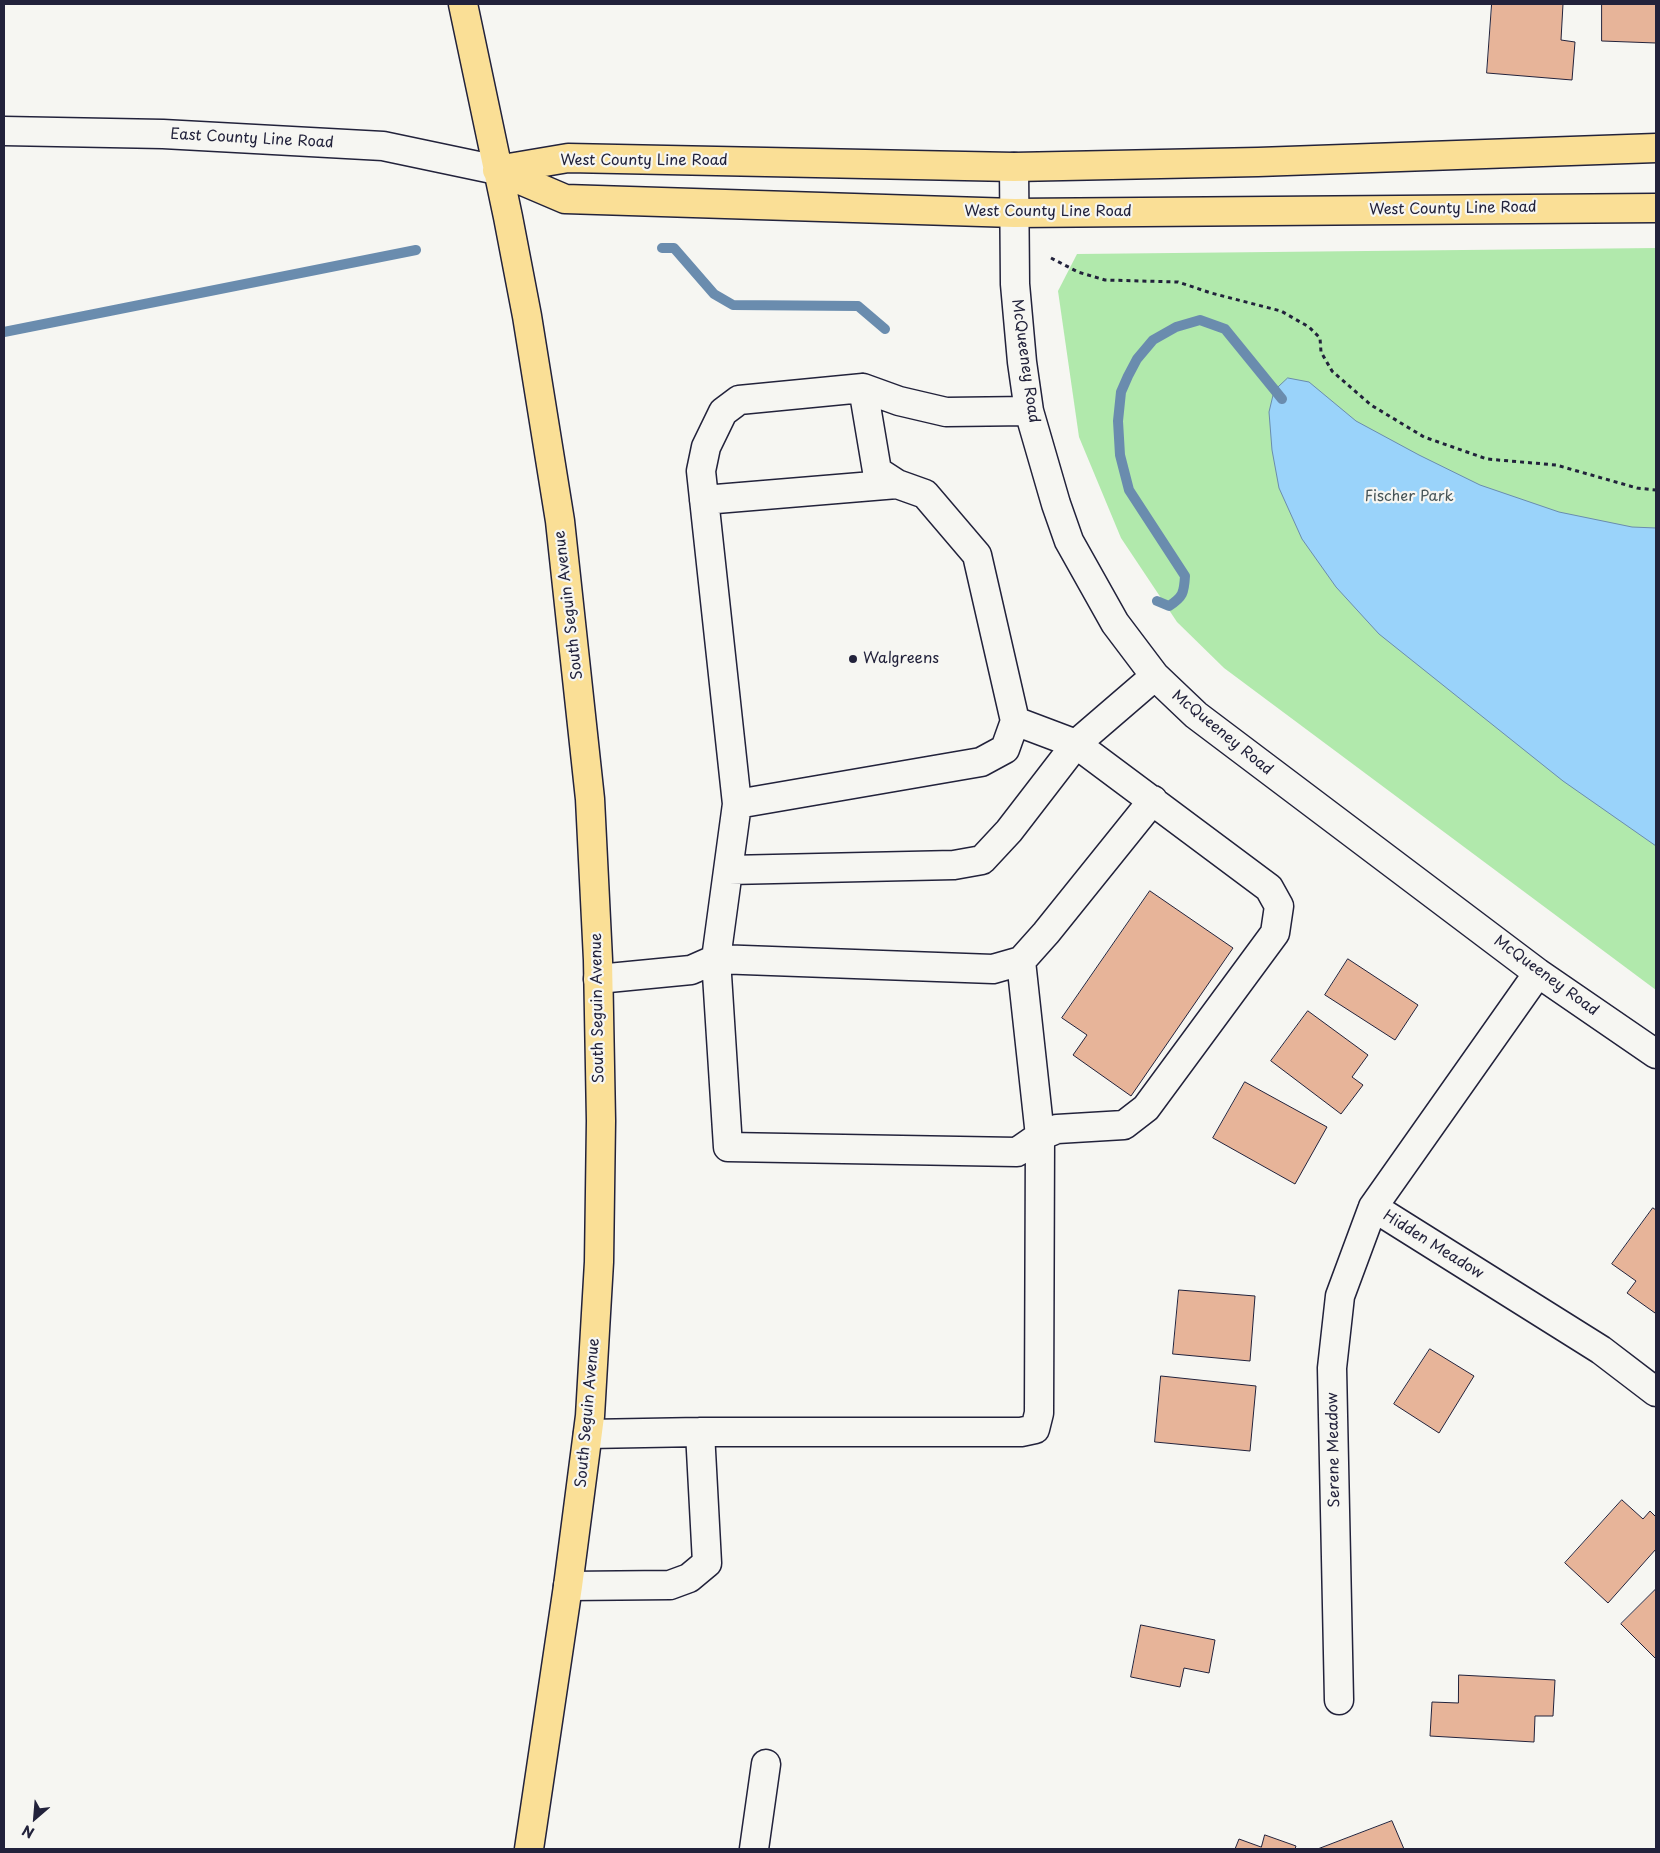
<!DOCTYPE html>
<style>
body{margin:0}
#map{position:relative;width:1660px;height:1853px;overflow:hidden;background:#f6f6f2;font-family:"Playpen Sans",sans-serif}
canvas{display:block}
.frame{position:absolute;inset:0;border:5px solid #22223b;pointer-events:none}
.north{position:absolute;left:10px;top:1793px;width:50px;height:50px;-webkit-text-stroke:4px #f6f6f2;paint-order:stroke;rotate:207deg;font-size:14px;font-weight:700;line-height:20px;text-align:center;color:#22223b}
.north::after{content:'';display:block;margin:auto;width:18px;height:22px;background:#22223b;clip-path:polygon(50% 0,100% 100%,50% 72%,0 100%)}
</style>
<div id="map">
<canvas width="1660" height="1853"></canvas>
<div class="frame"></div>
<div class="north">N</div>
</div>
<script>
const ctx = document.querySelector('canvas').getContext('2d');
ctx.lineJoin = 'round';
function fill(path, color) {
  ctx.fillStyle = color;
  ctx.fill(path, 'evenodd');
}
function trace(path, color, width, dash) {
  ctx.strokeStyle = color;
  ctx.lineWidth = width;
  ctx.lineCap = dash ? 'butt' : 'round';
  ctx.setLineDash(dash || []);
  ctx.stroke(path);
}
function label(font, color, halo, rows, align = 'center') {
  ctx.font = font + ' "Playpen Sans",sans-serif';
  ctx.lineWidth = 4.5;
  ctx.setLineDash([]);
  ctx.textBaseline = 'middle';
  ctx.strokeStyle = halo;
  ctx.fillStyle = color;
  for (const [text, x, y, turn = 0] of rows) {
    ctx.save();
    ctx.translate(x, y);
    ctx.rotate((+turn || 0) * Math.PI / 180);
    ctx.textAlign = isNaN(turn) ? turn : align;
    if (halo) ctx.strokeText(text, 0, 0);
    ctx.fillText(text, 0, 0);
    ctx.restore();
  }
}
fill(new Path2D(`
 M1656 248V990L1224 668 1177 622 1121 538 1079 437 1058 291 1077 254Z`), '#b1e9ac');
const water = new Path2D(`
 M1288 378 1309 382 1356 421 1419 455 1480 485 1559 512 1632 527 1656 528V846L1563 781 1379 634 1336 587 1302 539 1279 488 1272 450 1269 412 1274 391Z`);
fill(water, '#9ad3fa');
trace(water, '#6a8cae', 1);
trace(new Path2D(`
 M662 248H674L714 294 733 305 858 306 885 329
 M4 332 416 250
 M1157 601 1169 606C1183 597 1184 593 1185 576L1129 490 1120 455 1118 421 1121 392 1128 376 1137 359 1153 340 1176 327 1200 320 1225 329 1282 399`), '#6a8cae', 10);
const building = new Path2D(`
 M1492 4H1563L1561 40 1575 42 1572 80 1487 73Z
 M1602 4H1656V43L1602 41Z
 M1150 891 1233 948 1131 1096 1073 1055 1087 1035 1062 1018Z
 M1348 959 1418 1005 1395 1040 1325 995Z
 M1308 1011 1368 1055 1352 1077 1363 1085 1341 1114 1271 1061Z
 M1245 1082 1327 1127 1295 1184 1213 1138Z
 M1653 1208 1656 1210V1311L1655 1313 1627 1293 1636 1281 1612 1264Z
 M1179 1290 1255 1296 1250 1361 1173 1354Z
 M1430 1349 1474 1376 1439 1433 1394 1404Z
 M1161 1376 1256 1386 1250 1451 1155 1442Z
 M1622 1500 1643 1519 1650 1511 1656 1517V1549L1608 1603 1565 1563Z
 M1656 1589V1659L1621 1624Z
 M1141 1625 1215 1640 1209 1673 1184 1668 1180 1687 1131 1677Z
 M1459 1675 1555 1680 1553 1716H1535L1534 1742 1430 1736 1432 1702 1458 1703Z
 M1392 1821 1404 1849H1318Z
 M1265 1835 1296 1846 1295 1849H1235L1239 1839 1261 1847Z`);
fill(building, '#e7b499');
trace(building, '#22223b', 1);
const minor = new Path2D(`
 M4 131 163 134 383 146 497 170
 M1014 167 1015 284 1022 362 1029 411 1056 504 1069 541 1115 623 1155 676 1196 715 1538 973 1656 1054
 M704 500 897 484
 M1015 721 1076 744 1269 888 1279 906 1275 933 1146 1108 1124 1125 1057 1129 1040 1136 1017 1152 728 1147 716 959 993 969 1021 961 1046 933 1153 800
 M737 804 981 762 1005 749 1015 721 977 555 925 494 897 484 877 471 863 388
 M729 870 954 865 982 860 1009 831 1076 744 1155 676
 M598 979 691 970 716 959 737 804 701 471 706 447 723 412 739 400 863 388 899 401 946 412 1029 411
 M1373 1207 1601 1350 1656 1392
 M588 1434 700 1432H1021L1035 1429 1039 1413 1040 1136 1021 961
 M568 1586 670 1585 689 1578 707 1563 700 1432
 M1339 1700 1332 1368 1340 1296 1373 1207 1538 973
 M754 1849 766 1764`);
const major = new Path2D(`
 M463 4 508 217 527 316 560 521 590 799 598 960 601 1121 599 1262 590 1416 568 1586 529 1849
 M497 170 565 199 1014 213 1656 208
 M497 170 568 158 1014 167 1258 162 1656 148`);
trace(minor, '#22223b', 31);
trace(major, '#22223b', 31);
trace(new Path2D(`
 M1051 258 1078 272 1105 280 1178 282 1211 293 1281 311 1309 327 1320 338 1321 352 1332 371 1371 405 1424 437 1487 459 1556 465 1637 488 1656 490`), '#22223b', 3, [4, 4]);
trace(minor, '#f6f6f2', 28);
trace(major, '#fadf96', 28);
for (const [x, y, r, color] of [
 [853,659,5,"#22223b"]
]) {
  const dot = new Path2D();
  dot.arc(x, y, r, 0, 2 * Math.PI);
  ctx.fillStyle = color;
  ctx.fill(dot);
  trace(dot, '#f6f6f2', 2);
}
label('15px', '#22223b', '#f6f6f2', [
 ["East County Line Road",252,139,3],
 ["West County Line Road",644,161],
 ["West County Line Road",1453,209,-1],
 ["West County Line Road",1048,212],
 ["McQueeney Road",1025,361,82],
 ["South Seguin Avenue",569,605,-97],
 ["McQueeney Road",1222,733,39],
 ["McQueeney Road",1546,976,36],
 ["South Seguin Avenue",598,1008,-91],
 ["Hidden Meadow",1433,1245,32],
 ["South Seguin Avenue",588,1413,-85],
 ["Serene Meadow",1334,1450,-91]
]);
label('15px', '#465457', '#f6f6f2', [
 ["Fischer Park",1409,497]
]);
label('15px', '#22223b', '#f6f6f2', [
 ["Walgreens",863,659]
], 'left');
</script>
